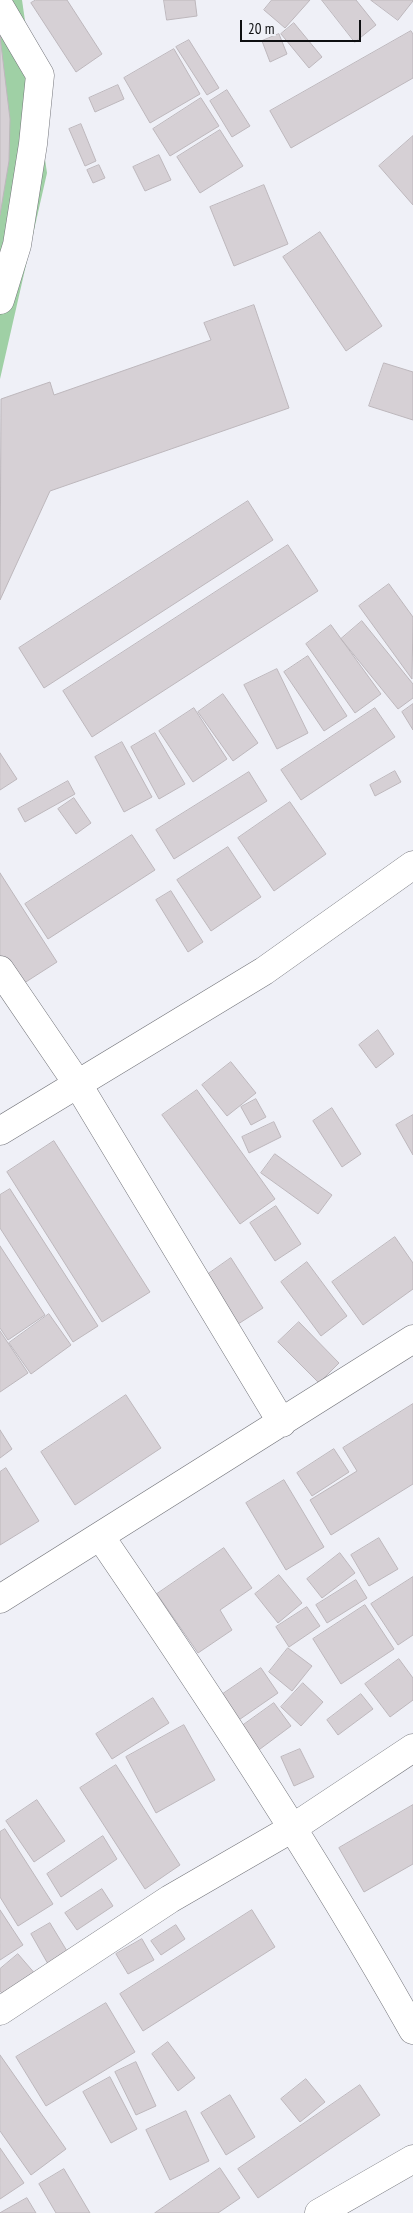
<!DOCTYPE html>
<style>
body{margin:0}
#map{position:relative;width:413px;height:2213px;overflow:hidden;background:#eff0f7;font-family:"PT Sans Narrow",sans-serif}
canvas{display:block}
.scale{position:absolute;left:240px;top:20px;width:121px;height:22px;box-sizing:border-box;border:2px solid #0e0f11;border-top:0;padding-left:6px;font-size:15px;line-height:18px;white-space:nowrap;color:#0e0f11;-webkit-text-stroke:4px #eff0f7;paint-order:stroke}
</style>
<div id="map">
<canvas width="413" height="2213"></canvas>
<div class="scale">20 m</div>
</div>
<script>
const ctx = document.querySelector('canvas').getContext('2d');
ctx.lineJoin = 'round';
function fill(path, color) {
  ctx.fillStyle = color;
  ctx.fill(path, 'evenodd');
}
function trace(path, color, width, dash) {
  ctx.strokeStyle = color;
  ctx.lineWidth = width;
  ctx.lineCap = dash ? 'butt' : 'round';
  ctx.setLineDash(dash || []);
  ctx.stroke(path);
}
fill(new Path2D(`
 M0 0H22L47 173 0 379Z`), '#9fd0a5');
const building = new Path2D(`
 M36 0H67L102 54 76 72 31 3Z
 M164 0H195L197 16 167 20Z
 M272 0H310L285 28 264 10Z
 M322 0H356L376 25 355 42Z
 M371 0H413V1L398 20Z
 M294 23 322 57 309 68 281 34Z
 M411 31 413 34V78L291 148 270 111Z
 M279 34 287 54 270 62 262 41Z
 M0 36 10 119 9 161 0 215Z
 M189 40 219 88 207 95 176 47Z
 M174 49 200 94 150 123 124 78Z
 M118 85 124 99 95 112 89 98Z
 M227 90 250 126 232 137 210 101Z
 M201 98 219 126 170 156 153 129Z
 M81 124 96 161 85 166 69 129Z
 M220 130 243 166 200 193 177 157Z
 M413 136V205L379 166Z
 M159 155 171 180 145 191 133 167Z
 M99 165 105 178 93 183 87 170Z
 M264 185 288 244 234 266 210 207Z
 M320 232 382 326 346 351 283 257Z
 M254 305 289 408 50 491 0 600 1 399 50 382 54 395 211 340 204 323Z
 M384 363 413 372V420L369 406Z
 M248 501 273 540 44 688 19 648Z
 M288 545 318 591 92 737 63 691Z
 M389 584 413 617 412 679 359 606Z
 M362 621 413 684V698L398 709 341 639Z
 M331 625 381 694 355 713 306 644Z
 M308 656 347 716 324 731 284 672Z
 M277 669 308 733 277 749 244 685Z
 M223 694 258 743 233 761 198 712Z
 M413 704V730L402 712Z
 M194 708 227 759 193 782 159 731Z
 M375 708 395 737 301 800 281 770Z
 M155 733 185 784 159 799 131 747Z
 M122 742 152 797 124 812 95 757Z
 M0 753 17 779 0 790Z
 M395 771 401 782 375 796 370 785Z
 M249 772 267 801 174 859 156 830Z
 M68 781 75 794 25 822 18 809Z
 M74 798 91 823 76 834 58 809Z
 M290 802 326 854 274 891 238 838Z
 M132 835 155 870 48 939 25 904Z
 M228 847 261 897 211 931 177 880Z
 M0 873 57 962 18 987 0 958Z
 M171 891 203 942 188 952 156 900Z
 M378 1030 394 1054 376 1068 359 1045Z
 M231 1062 256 1093 227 1116 202 1085Z
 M197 1090 275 1199 240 1224 162 1115Z
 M256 1099 266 1117 251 1125 241 1107Z
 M332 1108 361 1154 342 1167 313 1121Z
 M413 1115V1155L396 1125Z
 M274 1122 281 1137 249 1153 242 1137Z
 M54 1141 150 1292 102 1322 7 1172Z
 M275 1154 332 1195 318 1214 261 1173Z
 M10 1189 98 1326 73 1342 0 1228V1195Z
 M276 1206 301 1244 275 1261 250 1223Z
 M395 1237 413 1263V1289L363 1325 332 1282Z
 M0 1246 45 1315 8 1340 0 1328Z
 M231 1258 263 1308 235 1326 204 1277Z
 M307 1262 347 1316 321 1336 281 1282Z
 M49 1314 71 1345 31 1374 9 1343Z
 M299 1322 339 1363 319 1383 278 1342Z
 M0 1331 28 1373 0 1392Z
 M126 1395 161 1448 75 1505 41 1452Z
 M413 1404V1484L331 1535 310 1500 357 1471 343 1448Z
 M0 1430 12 1449 0 1458Z
 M334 1449 349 1472 312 1496 297 1473Z
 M6 1468 39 1521 0 1545V1472Z
 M284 1480 324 1547 286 1570 246 1503Z
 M379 1538 398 1569 369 1586 351 1555Z
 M224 1548 252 1588 220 1610 232 1630 198 1653 157 1594Z
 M340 1553 355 1573 322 1598 307 1579Z
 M279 1575 302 1603 278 1623 255 1594Z
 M413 1577V1635L398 1645 371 1604Z
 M356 1580 367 1598 327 1623 316 1605Z
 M365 1605 394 1649 341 1684 313 1639Z
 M307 1607 320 1626 289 1647 276 1627Z
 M288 1648 312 1666 292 1691 269 1672Z
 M399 1659 413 1678V1700L390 1717 365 1684Z
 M261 1668 278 1693 233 1724 217 1698Z
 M303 1683 323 1702 301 1726 281 1707Z
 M361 1694 373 1709 338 1735 327 1720Z
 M153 1698 169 1723 112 1759 96 1734Z
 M274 1703 291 1726 252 1755 235 1731Z
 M184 1725 215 1780 156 1813 126 1757Z
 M300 1749 314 1777 294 1786 281 1757Z
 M116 1765 180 1865 145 1889 80 1788Z
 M37 1800 65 1841 34 1862 6 1821Z
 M413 1805V1864L364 1892 339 1848Z
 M5 1829 53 1904 18 1926 0 1897V1832Z
 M103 1836 117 1859 61 1897 47 1874Z
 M102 1889 113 1906 77 1930 65 1913Z
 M0 1910 23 1945 0 1960Z
 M252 1910 275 1947 143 2031 120 1994Z
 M50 1923 67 1951 48 1964 31 1934Z
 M176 1925 185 1939 161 1955 151 1941Z
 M142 1939 154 1960 128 1974 116 1954Z
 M18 1954 37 1976 8 2000 0 1991V1969Z
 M106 2003 135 2052 46 2106 16 2057Z
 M168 2042 195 2078 178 2091 152 2054Z
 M0 2055 66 2149 31 2175 0 2131Z
 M136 2062 156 2106 136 2115 115 2072Z
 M110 2077 137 2129 111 2143 83 2092Z
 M306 2079 325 2102 300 2122 281 2099Z
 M360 2085 380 2115 258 2198 238 2169Z
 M230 2095 255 2137 226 2155 201 2113Z
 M186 2111 209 2161 170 2180 146 2130Z
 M0 2148 24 2183 0 2199Z
 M220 2168 240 2198 218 2213H155Z
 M64 2169 90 2213H56L39 2184Z
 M27 2198 36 2213H0Z`);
fill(building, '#d6d0d5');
trace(building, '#bdb7bc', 1);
const minor = new Path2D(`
 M0 7 40 75 33 144 17 245 0 300
 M0 970 77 1083 282 1423
 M0 1131 264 971 413 865
 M100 1536C210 1697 317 1860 413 2030
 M0 1599 413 1339
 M0 2011 170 1899 291 1829 413 1748
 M319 2213 413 2159`);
trace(minor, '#73747a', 29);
trace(minor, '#fff', 28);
</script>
